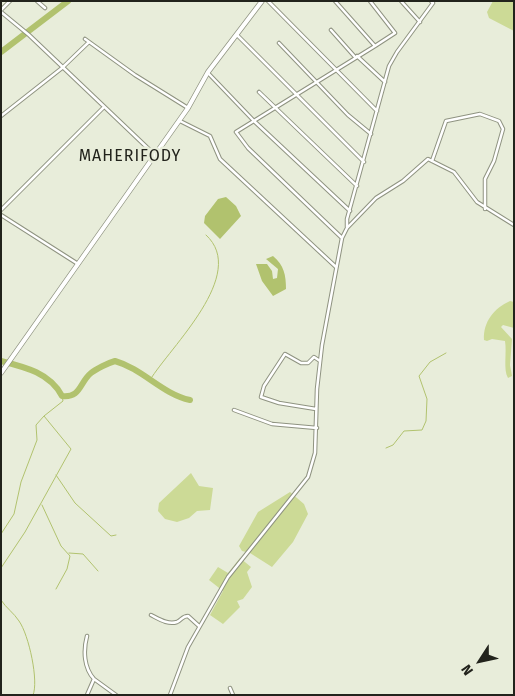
<!DOCTYPE html>
<style>
body{margin:0}
#map{position:relative;width:515px;height:696px;overflow:hidden;background:#e8edda;font-family:"Fira Sans",sans-serif}
canvas{display:block}
.frame{position:absolute;inset:0;border:2px solid #22231c;pointer-events:none}
.north{position:absolute;left:455px;top:636px;width:50px;height:50px;-webkit-text-stroke:4px #e8edda;paint-order:stroke;rotate:235deg;font-size:14px;font-weight:700;line-height:20px;text-align:center;color:#22231c}
.north::after{content:'';display:block;margin:auto;width:18px;height:22px;background:#22231c;clip-path:polygon(50% 0,100% 100%,50% 72%,0 100%)}
</style>
<div id="map">
<canvas width="515" height="696"></canvas>
<div class="frame"></div>
<div class="north">N</div>
</div>
<script>
const ctx = document.querySelector('canvas').getContext('2d');
ctx.lineJoin = 'round';
function fill(path, color) {
  ctx.fillStyle = color;
  ctx.fill(path, 'evenodd');
}
function trace(path, color, width, dash) {
  ctx.strokeStyle = color;
  ctx.lineWidth = width;
  ctx.lineCap = dash ? 'butt' : 'round';
  ctx.setLineDash(dash || []);
  ctx.stroke(path);
}
function label(font, color, halo, rows, align = 'center') {
  ctx.font = font + ' "Fira Sans",sans-serif';
  ctx.lineWidth = 5;
  ctx.setLineDash([]);
  ctx.textBaseline = 'middle';
  ctx.strokeStyle = halo;
  ctx.fillStyle = color;
  for (const [text, x, y, turn = 0] of rows) {
    ctx.save();
    ctx.translate(x, y);
    ctx.rotate((+turn || 0) * Math.PI / 180);
    ctx.textAlign = isNaN(turn) ? turn : align;
    if (halo) ctx.strokeText(text, 0, 0);
    ctx.fillText(text, 0, 0);
    ctx.restore();
  }
}
fill(new Path2D(`
 M493 1H514V31L489 18 487 12Z
 M510 301 514 302V328L503 325 501 327 512 339 510 365 512 376 508 378C503 370 507 352 505 341L492 339 487 341 484 340C483 322 494 308 510 301Z
 M191 473 199 486 213 488 210 510 197 511 189 518 177 522 165 519 158 511 159 503Z
 M290 492 304 504 308 514 293 542 272 567 250 553 242 551 239 546 258 512Z
 M240 558 251 567 247 572 252 587 243 599 237 601 240 607 223 624 210 615 223 591 209 580 218 567 228 573Z`), '#ccda96');
fill(new Path2D(`
 M226 197 236 206 241 216 220 239 204 223 205 216 218 199Z
 M273 256C284 265 286 275 286 289L273 296 262 281 256 264H267L272 271 273 279 277 278 278 269 266 259Z`), '#b1c26e');
trace(new Path2D(`
 M150 380C170 347 249 274 206 235
 M386 448 393 445 404 431 422 430 426 421 427 399 419 376 430 362 446 353
 M56 475 75 503 111 536 116 535
 M42 505 61 546 70 556 67 569 56 589
 M1 534 14 514 21 482 37 440 36 425 44 416
 M69 553 83 554 98 571
 M1 568 25 532 71 449 44 416 63 401 62 396
 M1 600C6 608 14 613 19 621 29 635 39 682 33 695`), '#b1c26e', 1);
trace(new Path2D(`
 M1 52 68 1
 M1 361C25 367 50 373 62 396 81 398 79 383 91 373 96 369 108 363 115 361 143 369 162 394 190 400`), '#b1c26e', 6);
const minor = new Path2D(`
 M37 1 45 8
 M268 1 377 111
 M335 1 375 46 395 33 370 1
 M401 1 420 22
 M1 10 10 1
 M1 12 29 35 155 155
 M331 30 355 57
 M237 35 364 162
 M85 39 135 75 188 108
 M279 43 348 115 371 134
 M357 56 385 82
 M208 73 254 121 350 211
 M259 92 357 186
 M1 116 62 68 89 42
 M180 121 210 136 220 159 336 267
 M432 161 446 121 480 114 499 121 503 129 494 161 485 179V209
 M1 210 103 108
 M1 215 78 264
 M347 227V219L389 66 397 52 433 3 431 1
 M342 238 248 148 236 132 375 46
 M316 409 279 403 261 397 264 386 285 354 301 363H308L314 357 320 361
 M234 410 272 424 317 428
 M151 615C159 619 168 625 177 622 182 620 182 616 188 616L199 626
 M87 636C83 651 84 668 94 679
 M230 688 233 695
 M87 695 94 679 116 695
 M170 695 188 647 228 577 308 477 315 453 317 389 322 345 342 238 347 228 376 198 403 181 428 159 454 172 477 202 514 225`);
const tertiary = new Path2D(`
 M1 373 188 108 208 72 262 1`);
trace(minor, '#8f9381', 4.5);
trace(tertiary, '#8f9381', 5.5);
trace(minor, '#fff', 2.5);
trace(tertiary, '#fff', 4);
ctx.letterSpacing = '1px';
label('16px', '#22231c', '#e8edda', [
 ["MAHERIFODY",130,157]
]);
ctx.letterSpacing = '0px';
</script>
